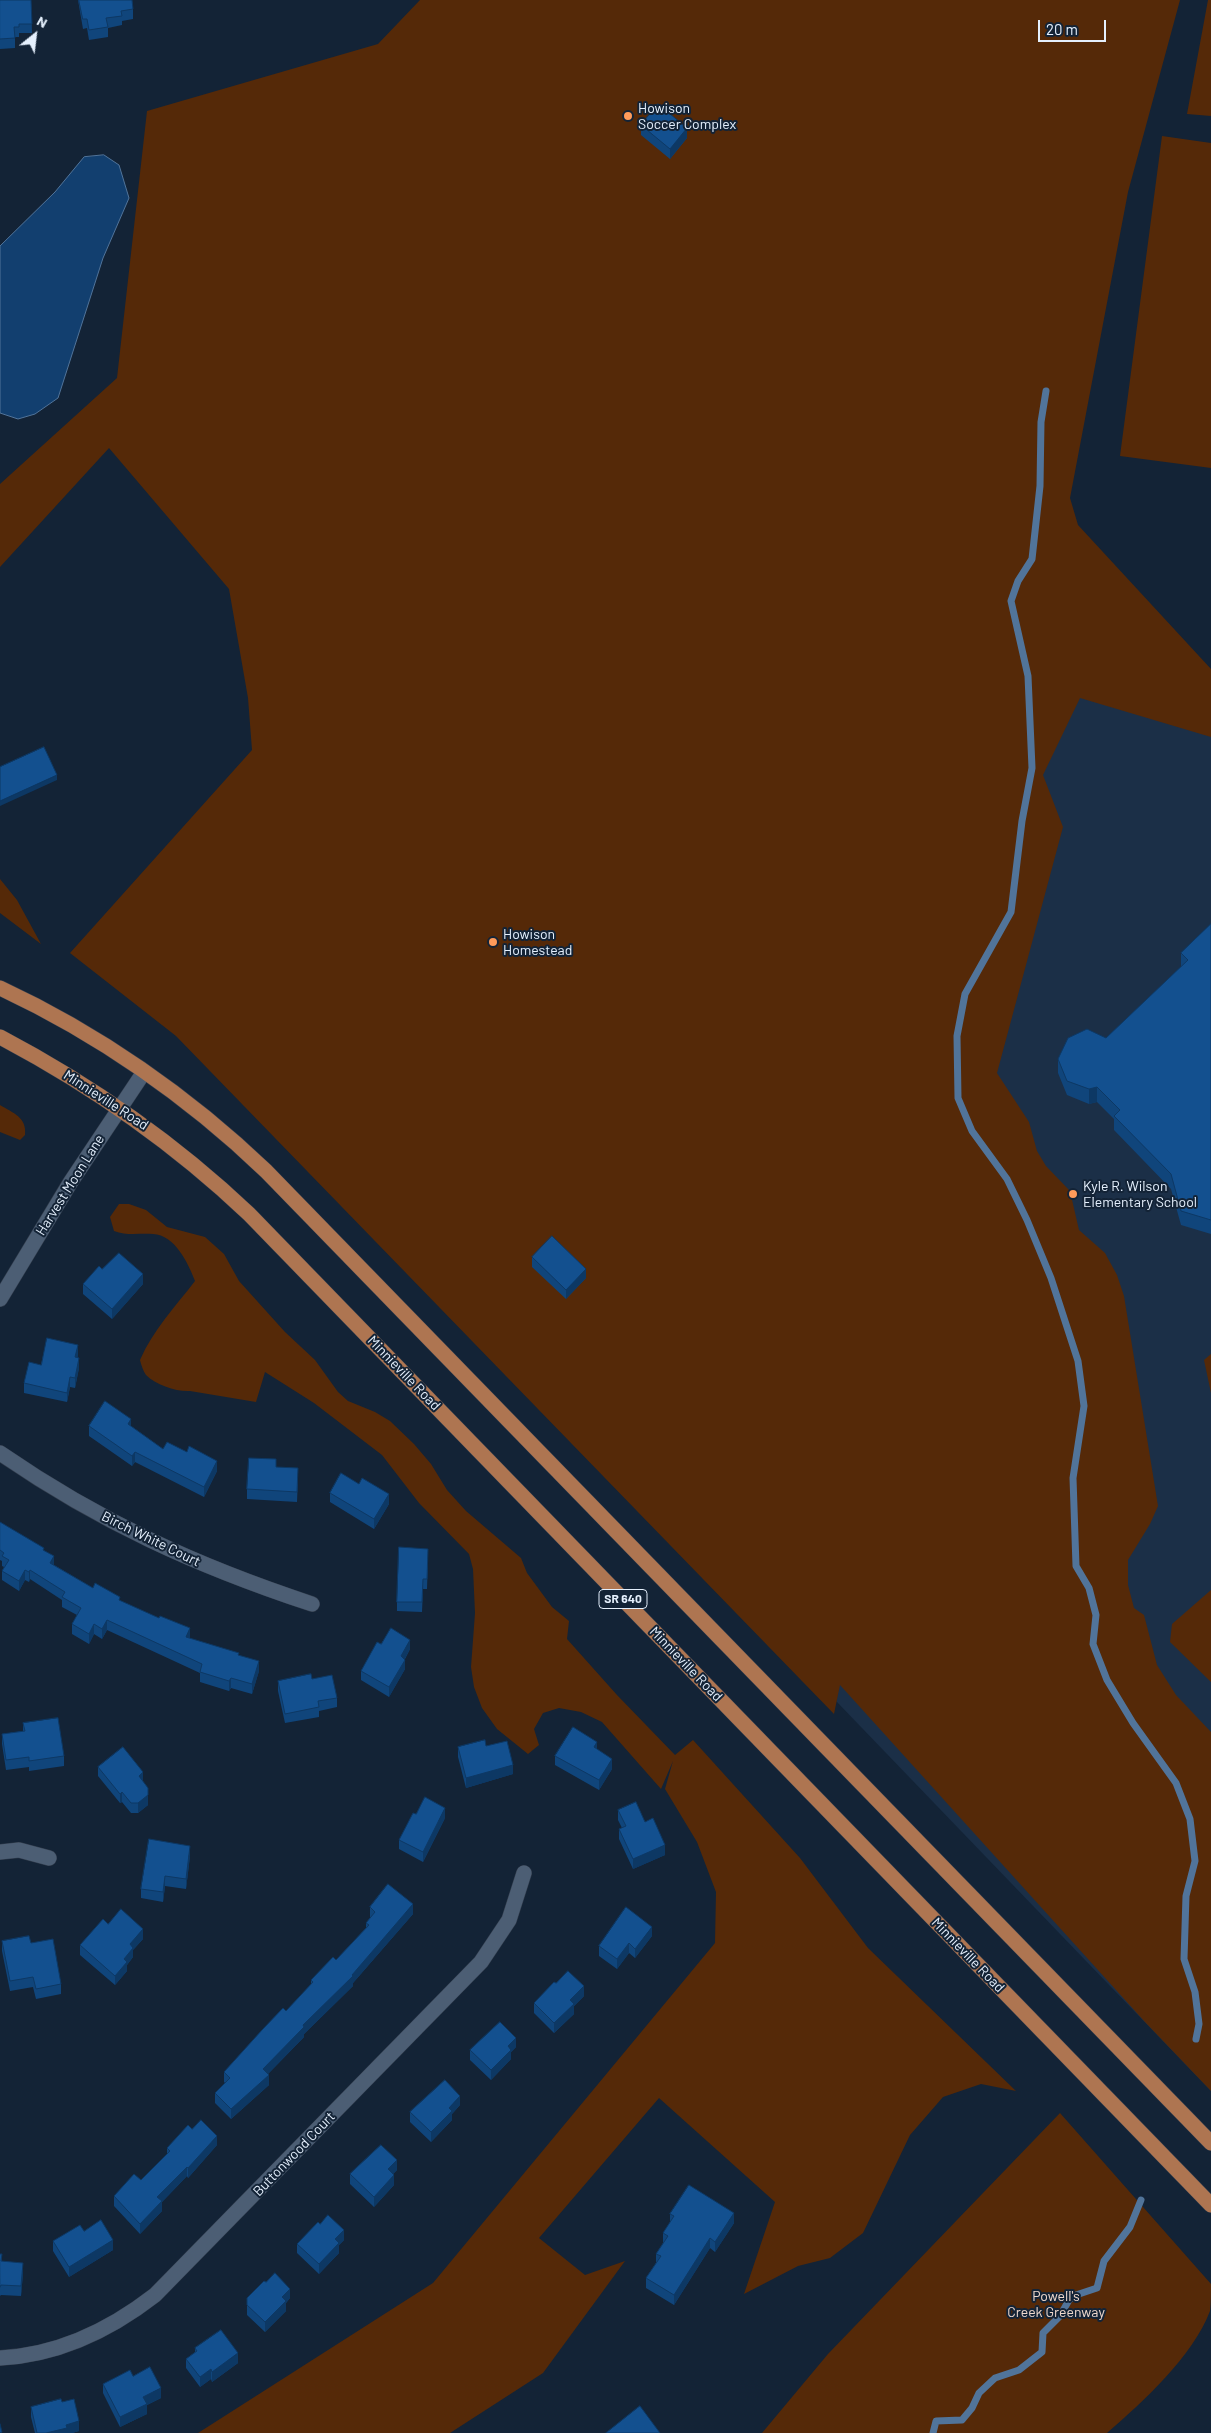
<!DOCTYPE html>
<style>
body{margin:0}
#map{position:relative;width:1211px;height:2433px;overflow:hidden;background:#132336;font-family:Barlow,sans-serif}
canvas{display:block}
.north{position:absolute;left:10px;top:10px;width:50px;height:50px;-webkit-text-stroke:4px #132336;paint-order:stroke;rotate:29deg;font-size:14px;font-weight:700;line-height:20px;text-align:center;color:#e5f0fd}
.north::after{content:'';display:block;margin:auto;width:18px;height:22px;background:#e5f0fd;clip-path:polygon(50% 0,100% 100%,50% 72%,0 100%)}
.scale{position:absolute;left:1038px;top:20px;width:68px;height:22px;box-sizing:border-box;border:2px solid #e5f0fd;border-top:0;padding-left:6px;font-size:15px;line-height:18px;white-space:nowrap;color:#e5f0fd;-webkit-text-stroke:4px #132336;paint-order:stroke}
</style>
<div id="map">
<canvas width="1211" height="2433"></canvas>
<div class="north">N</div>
<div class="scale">20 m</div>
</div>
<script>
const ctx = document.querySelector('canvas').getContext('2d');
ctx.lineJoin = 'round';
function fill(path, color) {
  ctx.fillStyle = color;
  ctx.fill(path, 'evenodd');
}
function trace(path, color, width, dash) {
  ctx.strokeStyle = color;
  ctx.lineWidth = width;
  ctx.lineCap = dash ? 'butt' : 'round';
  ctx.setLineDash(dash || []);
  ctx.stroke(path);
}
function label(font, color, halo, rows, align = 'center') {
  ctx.font = font + ' Barlow,sans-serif';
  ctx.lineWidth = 4;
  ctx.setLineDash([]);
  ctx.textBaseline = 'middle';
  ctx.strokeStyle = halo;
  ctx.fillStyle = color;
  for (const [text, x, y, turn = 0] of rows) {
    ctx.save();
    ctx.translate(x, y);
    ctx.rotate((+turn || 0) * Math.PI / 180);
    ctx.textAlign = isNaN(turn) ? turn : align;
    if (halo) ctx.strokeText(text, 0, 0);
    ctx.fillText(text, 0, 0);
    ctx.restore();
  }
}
fill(new Path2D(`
 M1041 653 1211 687V2091L836 1701Z`), '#1b2f47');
fill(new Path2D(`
 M420 0H1180L1128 192 1070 498 1078 525 1211 669V737L1080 698 1043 775 1063 827 997 1073 1029 1122 1037 1151 1046 1166 1070 1191 1079 1230 1105 1253 1117 1275 1124 1296 1158 1506 1150 1524 1128 1560V1585L1134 1608 1144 1615 1157 1665 1176 1695 1211 1732V2091L1145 2022 840 1685 834 1714 176 1036 70 953 252 750 248 698 229 589 109 448 0 567V484L117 378 147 111 378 44Z
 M1208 0H1211V116L1187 114Z
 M1162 136 1211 143V468L1120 456Z
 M0 879 17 900 41 944 0 913Z
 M0 1105C13 1113 27 1117 25 1135L20 1140 0 1132Z
 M119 1204H129L146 1210 167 1227 205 1237 224 1254 239 1281 285 1332 315 1360 338 1392 348 1401 375 1412 390 1421 414 1444 431 1464 447 1490 466 1511 521 1558 527 1573 552 1607 569 1621 567 1639 617 1695 675 1755 693 1740 800 1858 868 1948 1016 2091 981 2084 943 2097 910 2135 863 2233 830 2258 798 2266 744 2294 775 2202 659 2098 539 2238 585 2275 625 2261 543 2373 450 2433H198L433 2283 715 1943 716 1892 697 1842 665 1789 673 1761 661 1789 602 1722 581 1712 559 1708 543 1713 534 1729 539 1745 528 1754 497 1729 482 1708 474 1687 471 1667 475 1613 473 1569 469 1554 419 1503 382 1455 314 1403 265 1372 256 1402 190 1391C177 1392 156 1385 146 1375 143 1371 141 1364 140 1360 153 1330 175 1307 195 1281 188 1263 175 1235 153 1234 139 1233 127 1236 114 1231L110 1217Z
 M1211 1354V1393L1204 1360Z
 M1211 1590V1682L1170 1642 1172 1624Z
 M1060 2113 1211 2284C1211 2292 1211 2303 1210 2311 1193 2356 1143 2402 1107 2433H762L828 2354Z`), '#552908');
const water = new Path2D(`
 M104 155 119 165 129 198 103 258 58 398 35 414 18 419 0 413V246L55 192 84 157Z`);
fill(water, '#123f6f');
trace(water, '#51749a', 1);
trace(new Path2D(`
 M1046 391 1041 422 1040 486 1032 559 1018 581 1011 601 1028 676 1032 768 1022 821 1011 912 965 994 957 1036 958 1098 972 1131 1007 1179 1027 1220 1051 1278 1078 1361 1084 1406 1073 1478 1076 1566 1089 1588 1096 1615 1093 1644 1107 1680 1133 1723 1176 1783 1190 1819 1195 1861 1186 1896 1184 1959 1195 1992 1199 2024 1196 2039
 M933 2433 936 2421 962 2420 972 2408 979 2393 995 2378 1019 2370 1042 2352 1043 2333 1060 2316 1069 2300 1076 2295 1097 2288 1104 2261 1130 2227 1141 2200`), '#51749a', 7);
const minor = new Path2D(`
 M0 1299 70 1183 144 1072
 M0 1453C100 1522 197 1566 312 1604
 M0 1852 19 1850 49 1858
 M0 2358C58 2355 110 2330 155 2295L481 1962 509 1920 524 1873`);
const primary = new Path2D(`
 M0 988C97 1033 189 1097 266 1171L1211 2143
 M0 1037C93 1086 173 1142 249 1214L1211 2205`);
trace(minor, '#333e4e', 16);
trace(primary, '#333e4e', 16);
trace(minor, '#4c5e74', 15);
trace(primary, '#ae7551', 15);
fill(new Path2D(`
 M0 0H31L32 33H19V37H15V48L0 49Z
 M78 0H132L133 9V19L122 21V25L108 28V37L89 40 87 28 83 29Z
 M641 125 687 138 670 159 641 135Z
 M1211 924V1234L1181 1225 1171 1189 1114 1130V1119L1097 1102 1089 1104 1067 1095 1058 1073V1059L1106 1038 1181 967V953Z
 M532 1257 586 1278 566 1299 532 1267Z
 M102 1269 143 1284 112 1319 83 1294V1284Z
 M78 1355 77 1358 79 1368 75 1388 70 1387 67 1402 24 1393V1383L41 1365Z
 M89 1426H131L163 1449 217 1471 204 1497 135 1462 132 1466 89 1436Z
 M298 1478 297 1502 247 1499V1489Z
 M359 1484 389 1504 374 1529 330 1502V1493Z
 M0 1522 44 1551 54 1565 93 1588 120 1601 189 1638 239 1655 259 1671 252 1694 231 1688 229 1691 200 1682V1673L107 1630 102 1639 94 1634 89 1644 72 1634V1624L77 1615 62 1607V1600L30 1579 29 1582 25 1580 19 1591 2 1580V1571L4 1567 2 1566V1561L0 1560Z
 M428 1558 427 1589H423L422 1612 397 1611V1602Z
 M381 1644 410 1649 405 1659V1669L389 1697 361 1680V1671Z
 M312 1679 337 1698V1707L319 1711V1717L285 1723 278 1691V1681Z
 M23 1723 64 1756V1766L29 1771V1767L6 1770 2 1744V1734L23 1731Z
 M486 1746 513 1774 466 1788 458 1757V1747Z
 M597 1749 612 1769 599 1790 555 1765V1756Z
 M98 1767 143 1782 148 1805 138 1813H131L122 1802 120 1803 98 1776Z
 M618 1810 645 1822 665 1855 633 1869 619 1839V1829L622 1828 618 1820Z
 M445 1818 423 1862 399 1849V1840Z
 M190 1856 186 1889 165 1886 163 1902 141 1898V1889Z
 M370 1907 413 1914 353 1983V1986L304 2034V2037L268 2074 269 2085 231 2119 215 2103V2093L225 2083 224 2082V2072L286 2011 311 1985V1980L336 1960 366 1928V1923L371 1917H370Z
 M108 1924 143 1939 133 1950V1957L127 1965V1971L115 1985 80 1955V1945Z
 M652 1936 635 1958 629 1953 617 1969 599 1956V1946Z
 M2 1941 31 1943 61 1984V1994L36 1999 33 1987 10 1991 2 1951Z
 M556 1983 584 1996 574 2006V2014L554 2033 534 2013V2003Z
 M516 2047 511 2052V2059L491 2080 470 2060V2050Z
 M460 2105 452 2114V2120L431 2142 410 2122V2112Z
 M192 2129 217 2145 188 2178 187 2176 162 2202V2211L140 2234 114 2206V2196L141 2180 167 2154V2148Z
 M397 2170 393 2174 394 2185 374 2207 350 2184V2174Z
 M670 2214 734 2223 715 2252 710 2248 674 2305 646 2288V2278L656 2263V2254L663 2243V2233L670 2223Z
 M320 2224 344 2240 339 2245V2253L319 2274 297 2253V2244Z
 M84 2231 113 2250 69 2277 53 2251V2241Z
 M0 2254 2 2261 23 2273 21 2296 1 2295 0 2296Z
 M247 2298H290L286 2303V2311L265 2332 247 2315Z
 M195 2348 238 2363 212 2382 211 2379 200 2387 186 2368V2359L195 2352Z
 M133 2376 161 2398 147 2405V2414L120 2427 103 2393V2384Z
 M62 2402 79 2431 72 2433H35L31 2417V2407Z`), '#10457b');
fill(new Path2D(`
 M687 128V138L670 159V149Z
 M57 775V780L0 806V801Z
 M1097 1087V1102L1089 1104V1089Z
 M586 1269V1278L566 1299V1290Z
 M143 1274V1284L112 1319V1309Z
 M78 1345V1355L75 1367V1357Z
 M79 1358V1368L75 1388V1378Z
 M70 1377V1387L67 1402V1393Z
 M131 1419V1429L128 1424Z
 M135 1452V1462L132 1466V1456Z
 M217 1461V1471L204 1497V1487Z
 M389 1494V1504L374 1529V1519Z
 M54 1556V1566L50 1563Z
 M25 1570V1580L19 1591V1581Z
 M30 1570V1579L29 1582V1572Z
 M107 1620V1630L102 1639V1629Z
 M94 1624V1634L89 1644V1634Z
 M190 1628V1638L186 1647V1637Z
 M410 1640V1649L401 1666V1656Z
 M405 1660V1669L389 1697V1687Z
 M259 1661V1671L252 1694V1684Z
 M231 1678V1688L229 1691V1681Z
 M597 1742V1752L594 1747Z
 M612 1759V1769L599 1790V1780Z
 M513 1765V1774L466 1788V1778Z
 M143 1772V1782L139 1776Z
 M122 1792V1802L120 1803V1794Z
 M148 1795V1805L138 1813V1803Z
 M445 1808V1818L423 1862V1852Z
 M665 1845V1855L633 1869V1859Z
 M190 1846V1856L186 1889V1879Z
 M165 1876V1886L163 1902V1892Z
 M413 1904V1914L353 1983V1986L304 2034V2037L263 2079V2069L303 2025 352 1975Z
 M652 1927V1936L635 1958V1949Z
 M143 1929V1939L133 1950V1957L127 1965V1971L115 1985V1976L124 1959 130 1944Z
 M629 1943V1953L617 1969V1959Z
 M584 1986V1996L574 2006V2014L554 2033V2023L570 2000Z
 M516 2038V2047L511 2052V2059L491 2080V2070L508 2046Z
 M269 2075V2085L231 2119V2109Z
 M460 2096V2105L452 2114V2120L431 2142V2132L449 2108Z
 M217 2136V2145L188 2178V2168Z
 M397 2160V2170L388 2179V2169Z
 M187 2167V2176L162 2202V2211L140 2234V2224L157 2197Z
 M394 2175V2185L374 2207V2197Z
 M734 2213V2223L715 2252V2242Z
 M344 2230V2240L339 2245V2253L319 2274V2264L335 2239Z
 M710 2238V2248L674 2305V2295Z
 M113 2240V2250L69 2277V2267Z
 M23 2263V2273L21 2296V2286Z
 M290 2289V2298L286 2303V2311L265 2332V2322L282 2297Z
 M238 2353V2363L212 2382V2372Z
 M211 2369V2379L200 2387V2377Z
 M161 2388V2398L147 2405V2414L120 2427V2417L143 2397Z
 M79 2421V2431L72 2433H46L66 2425Z`), '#0d3864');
const building = new Path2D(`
 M0 0H31L32 24H19V27H14L15 38 0 39Z
 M79 0H132L133 9 121 11 122 16 106 18 108 27 89 30 87 19H83Z
 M658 104 687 128 670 149 641 125Z
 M44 747 57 775 0 801V767Z
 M1211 924V1220L1181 1211 1171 1174 1114 1116 1120 1110 1097 1087 1089 1089 1067 1081 1058 1059 1068 1038 1087 1029 1106 1038 1188 960 1181 953Z
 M552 1236 586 1269 566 1290 532 1257Z
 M119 1253 143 1274 112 1309 83 1284 99 1266 102 1269Z
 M47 1338 78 1345 75 1357 79 1358 75 1378 70 1377 67 1393 24 1383 29 1362 41 1365Z
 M105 1401 131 1419 128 1424 163 1449 167 1442 187 1452 189 1446 217 1461 204 1487 135 1452 132 1456 89 1426Z
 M249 1458 276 1459V1467L298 1468 297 1492 247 1489Z
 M341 1473 359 1484 362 1478 389 1494 374 1519 330 1493Z
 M0 1522 44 1548 43 1550 54 1556 50 1563 93 1588 95 1583 120 1597 119 1600 159 1618 160 1616 190 1628 186 1637 239 1653 238 1655 259 1661 252 1684 231 1678 229 1681 200 1672 202 1664 107 1620 102 1629 94 1624 89 1634 72 1624 81 1608 62 1597 65 1592 30 1570 29 1572 25 1570 19 1581 2 1571 9 1560 2 1556 4 1553 0 1550Z
 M399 1547 428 1549 427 1579H423L422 1602H397Z
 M391 1628 410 1640 401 1656 405 1660 389 1687 361 1671 377 1642 381 1644Z
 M311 1674 312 1679 332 1675 337 1698 318 1701 319 1707 285 1714 278 1681Z
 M58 1718 64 1756 29 1761V1757L6 1760 2 1734 25 1731 23 1723Z
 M573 1727 597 1742 594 1747 612 1759 599 1780 555 1756Z
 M485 1740 486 1746 507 1741 513 1765 466 1778 458 1747Z
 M123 1747 143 1772 139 1776 148 1788V1795L138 1803H131L122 1792 120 1794 98 1767Z
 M425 1797 445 1808 423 1852 399 1840 413 1813 416 1814Z
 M636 1802 645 1822 653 1818 665 1845 633 1859 619 1829 626 1826 618 1810Z
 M149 1839 190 1846 186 1879 165 1876 163 1892 141 1889Z
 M388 1884 413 1904 352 1975 353 1976 303 2025 304 2027 263 2069 269 2075 231 2109 215 2093 230 2078 224 2072 262 2030 283 2008 286 2011 313 1982 311 1980 333 1957 336 1960 369 1925 366 1923 375 1912 370 1907Z
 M626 1907 652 1927 635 1949 629 1943 617 1959 599 1946Z
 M121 1909 143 1929 130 1944 133 1948 124 1959 127 1962 115 1976 80 1945 103 1919 108 1924Z
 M29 1936 31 1943 53 1939 61 1984 36 1989 33 1977 10 1981 2 1941Z
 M568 1971 584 1986 570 2000 574 2004 554 2023 534 2003 554 1982 556 1983Z
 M500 2022 516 2038 508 2046 511 2050 491 2070 470 2050Z
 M445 2080 460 2096 449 2108 452 2111 431 2132 410 2112Z
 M201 2120 217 2136 188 2168 187 2167 157 2197 162 2201 140 2224 114 2196 134 2174 141 2180 170 2151 167 2148 188 2125 192 2129Z
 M381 2145 397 2160 388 2169 394 2175 374 2197 350 2174Z
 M689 2185 734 2213 715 2242 710 2238 674 2295 646 2278 661 2256 656 2254 668 2236 663 2233 674 2216 670 2214Z
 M328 2215 344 2230 335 2239 339 2243 319 2264 297 2244 318 2222 320 2224Z
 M101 2220 113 2240 69 2267 53 2241 80 2225 84 2231Z
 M0 2254H2L1 2261 23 2263 21 2286 1 2285 0 2287Z
 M275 2273 290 2289 282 2297 286 2301 265 2322 247 2305V2298L264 2281 266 2282Z
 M221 2330 238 2353 212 2372 211 2369 200 2377 186 2359 197 2351 195 2348Z
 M150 2367 161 2388 143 2397 147 2404 120 2417 103 2384 130 2370 133 2376Z
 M61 2399 62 2402 74 2399 79 2421 66 2425 67 2428 46 2433H37L31 2407Z
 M640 2406 660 2433H606Z
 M0 2424 2 2432 0 2433Z`);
fill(building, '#13508f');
trace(building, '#0d3864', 1);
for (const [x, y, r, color] of [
 [628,116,5,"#ff9b5a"],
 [493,942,5,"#ff9b5a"],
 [1073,1194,5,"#ff9b5a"]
]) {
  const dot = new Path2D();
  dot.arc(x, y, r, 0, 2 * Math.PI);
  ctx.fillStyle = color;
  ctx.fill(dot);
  trace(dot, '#132336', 2);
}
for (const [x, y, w] of [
 [623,1599,48]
]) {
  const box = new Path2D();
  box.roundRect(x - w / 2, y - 9.5, w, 19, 4);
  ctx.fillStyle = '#132336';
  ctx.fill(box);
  trace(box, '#e5f0fd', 1);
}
label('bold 12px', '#e5f0fd', null, [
 ["SR 640",623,1599]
]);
label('14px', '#e5f0fd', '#132336', [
 ["Howison",638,108],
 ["Soccer Complex",638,124],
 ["Howison",503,934],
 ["Homestead",503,950],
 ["Kyle R. Wilson",1083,1186],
 ["Elementary School",1083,1202]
], 'left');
label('14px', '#e5f0fd', '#132336', [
 ["Minnieville Road",106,1100,33],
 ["Harvest Moon Lane",70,1185,-58],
 ["Minnieville Road",404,1373,46],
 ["Birch White Court",151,1539,26],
 ["Minnieville Road",686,1664,46],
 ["Minnieville Road",968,1955,46],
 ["Buttonwood Court",294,2154,-46]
]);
label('14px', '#f0d9cd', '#132336', [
 ["Powell's",1056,2296],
 ["Creek Greenway",1056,2312]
]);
</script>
